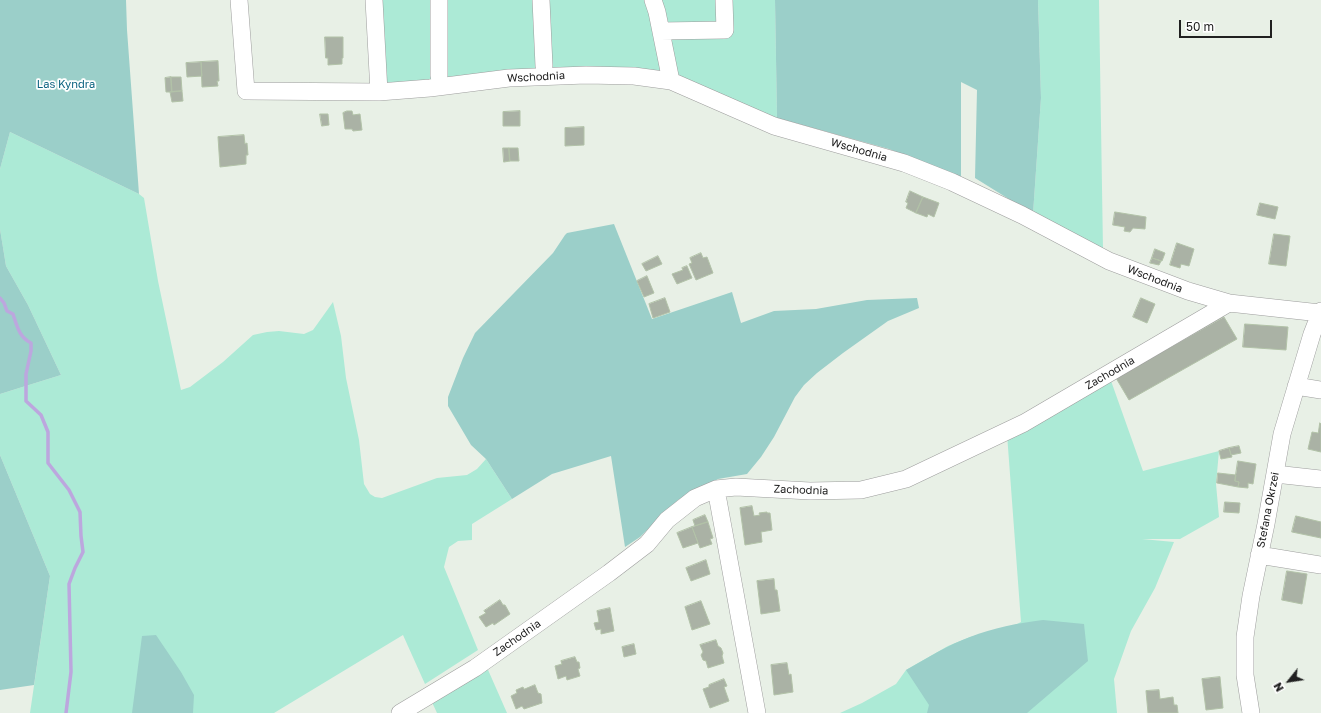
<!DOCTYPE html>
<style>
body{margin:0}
#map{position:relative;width:1321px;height:713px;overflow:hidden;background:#e8f0e6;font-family:"Golos Text",sans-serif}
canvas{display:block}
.north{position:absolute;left:1269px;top:661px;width:40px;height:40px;-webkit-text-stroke:3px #fff;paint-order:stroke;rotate:240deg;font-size:11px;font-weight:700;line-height:16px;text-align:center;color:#202020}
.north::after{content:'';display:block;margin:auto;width:14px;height:18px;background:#202020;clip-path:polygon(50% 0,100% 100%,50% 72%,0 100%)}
.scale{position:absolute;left:1179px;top:20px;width:93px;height:18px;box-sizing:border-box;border:2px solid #202020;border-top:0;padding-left:5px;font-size:12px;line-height:14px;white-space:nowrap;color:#202020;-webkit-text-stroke:3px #fff;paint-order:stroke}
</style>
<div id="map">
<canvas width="1321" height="713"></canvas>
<div class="north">N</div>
<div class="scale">50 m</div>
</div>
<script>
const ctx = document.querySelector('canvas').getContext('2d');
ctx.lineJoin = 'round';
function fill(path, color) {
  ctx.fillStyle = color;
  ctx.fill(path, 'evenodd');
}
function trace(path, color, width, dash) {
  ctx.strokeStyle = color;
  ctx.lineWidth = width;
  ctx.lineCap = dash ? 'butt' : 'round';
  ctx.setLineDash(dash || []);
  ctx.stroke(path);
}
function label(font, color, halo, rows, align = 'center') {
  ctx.font = font + ' "Golos Text",sans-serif';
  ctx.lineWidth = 3.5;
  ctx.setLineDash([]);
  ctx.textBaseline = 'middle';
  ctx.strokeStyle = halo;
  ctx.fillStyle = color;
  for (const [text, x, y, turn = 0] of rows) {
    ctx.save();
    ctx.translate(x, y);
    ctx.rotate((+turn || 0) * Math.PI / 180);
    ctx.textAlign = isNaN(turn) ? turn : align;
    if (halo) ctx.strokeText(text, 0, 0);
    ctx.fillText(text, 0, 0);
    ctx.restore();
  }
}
fill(new Path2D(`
 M372 0H775L777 118 741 107 657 75 373 89Z
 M1038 0H1099L1103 250 1033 214 1041 98Z
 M10 132 139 194 144 198 158 281 181 390 190 387 223 362 253 335 267 332 279 331 304 334 313 330 333 302 341 336 346 378 359 440 364 484 370 494 375 497 382 498 437 478 467 475 477 469 486 459 512 499 472 524V540L458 541 449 547 444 567 478 650 425 684 403 635 274 713H30L50 576 0 455V394L61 375 28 305 6 266 0 229V169Z
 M1110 378 1143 471 1219 451 1216 484 1219 517 1180 539H1142L1174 542 1155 588 1131 631 1114 679 1117 713H840L862 703 896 684 906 670 948 646 970 637 1013 626 1021 622 1007 434Z
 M485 663 507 713H437L431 700Z`), '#acead6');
fill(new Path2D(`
 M0 0H126L127 30 139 194 10 132 0 169Z
 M775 0H1038L1041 98 1033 214 975 178 977 90 961 82V178L889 149 777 118Z
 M614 224 652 319 732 292 741 323 774 311 816 309 867 300 917 298 919 308 888 321 843 353 817 373 804 385 795 397 774 437 761 457 747 474 718 479 678 500 640 537 625 547 611 456 552 474 512 499 486 459 471 445 448 406V397L463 358 475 333 553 253 565 235 567 233Z
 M0 229 6 266 28 305 61 375 0 394Z
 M0 455 50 576 34 685 0 690Z
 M1043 620 1084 624 1088 661 1027 713H927L929 705 906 670C927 658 948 645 970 637 993 628 1018 623 1043 620Z
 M156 635 181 672 194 695 193 713H132L142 636Z`), '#9bcfc9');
trace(new Path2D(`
 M0 298 4 303 7 311 13 314C17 326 19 337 31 343V351L26 374V401L41 415 48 432V463L69 490 80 512 81 536 83 552 75 568 69 584 71 672 66 713`), '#bca7de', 3.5);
const building = new Path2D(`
 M325 37H343V58H342V64L328 65V58H326Z
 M218 61 219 81H217L218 86 202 87 201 62Z
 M201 62 202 76 187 77 186 63Z
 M171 77H181L182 91 172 92Z
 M171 77 172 92H166L165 78Z
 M182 91 183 101 172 102 170 92Z
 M347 111H352L353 115 360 114 362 130 353 131 352 129H345L343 113Z
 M520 111V126H503V112Z
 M320 114H328L329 125 322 126Z
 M584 127V145L565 146V128Z
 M244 135 245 144 247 143 248 155H246V164L220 167 218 137Z
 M503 148H509L510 161 504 162Z
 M509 148H518L519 161H510Z
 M910 191 923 197 916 213 906 208 908 203 906 202Z
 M923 197 939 203 934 217 928 214 927 217 916 213Z
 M1260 203 1278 207 1275 219 1257 215Z
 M1115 212 1146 217 1145 229 1133 228 1130 232 1124 231 1125 227 1113 225Z
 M1274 234 1290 236 1286 266 1269 264Z
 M1177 243 1194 249 1189 266 1181 264 1180 268 1170 265Z
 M1155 249 1165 253 1162 261 1152 258Z
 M701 253 703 258 707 257 713 273 696 280 689 264 692 263 690 258Z
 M658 256 662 264 646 271 642 264Z
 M1152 258 1161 261 1159 265 1150 263Z
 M687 266 692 278 677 284 672 274 683 270 682 268Z
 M647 276 654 293 644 297 637 281Z
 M665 298 670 312 653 318 649 304Z
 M1141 298 1155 304 1147 323 1133 317Z
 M1224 317 1237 339 1129 400 1116 378Z
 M1245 324 1288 327 1286 350 1243 347Z
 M1320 423 1321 424V452L1308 449 1312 432 1318 433Z
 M1239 446 1241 453 1231 455 1229 448Z
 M1229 448 1232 457 1221 459 1219 451Z
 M1238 461 1256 464 1253 484 1248 483V488L1238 487 1239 482 1235 481Z
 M1218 473 1236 475 1235 481 1239 482 1238 487 1217 483Z
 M1225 502 1240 503 1239 513 1224 512Z
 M752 506 754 516 760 515 759 513 767 512V513H770L772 530 761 532 762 542 745 545 740 508Z
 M705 515 708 522 695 526 693 520Z
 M1296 516 1321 522V538L1292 532Z
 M708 522 713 538 710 539 712 544 700 548 692 527Z
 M692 527 698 543 683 548 677 533Z
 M706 560 710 574 691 581 686 568Z
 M1287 571 1307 574 1302 604 1282 600Z
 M774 579 775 590H777L780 611 761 614 757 581Z
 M500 600 503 605H505L510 614 494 625 493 623 486 627 479 617 486 613 484 611Z
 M701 601 710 624 692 630 685 607Z
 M610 608 614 631 601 634V629L596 630 594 623 599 622 597 611Z
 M716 640 718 646 721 648 723 653 722 656 724 663 708 668 706 661 703 660 701 655 703 652 700 645Z
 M634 644 636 654 624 657 622 647Z
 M575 657 577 662H579L580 668 578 669 580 676 567 680 566 676 558 679 555 666 562 664 561 661Z
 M787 663 789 675 791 674 793 692 774 695 771 665Z
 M1220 677 1223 708 1206 710 1202 679Z
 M724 679 727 686 724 687 729 701 710 708 703 689 709 687V685Z
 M535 685 538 693 541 694 542 703 524 709 522 706 516 709 511 696 517 693 516 690 523 687 524 689Z
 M1159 690 1160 699 1173 697 1174 705H1177L1178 713H1148L1146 691Z`);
fill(building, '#aab2a5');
trace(building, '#b2c2a8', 1);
const minor = new Path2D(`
 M239 0 246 91 379 92 430 88 509 78 586 75 634 76 671 81 774 126 904 163 952 182 1022 215 1109 261 1188 291 1229 303 1320 313
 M374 0 379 92
 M439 0V76
 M541 0 544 66
 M653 0 657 12 671 81
 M661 31 725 30 724 0
 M1296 386 1321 390
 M1275 474 1321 479
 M716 489 757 713
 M1259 555 1321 565
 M400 713 475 668 609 573 647 544 667 520 695 498 716 489 736 487 810 491 861 490 906 479 1024 423 1229 303
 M1251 713 1245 675V637L1251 596 1266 524 1282 434 1312 334 1321 311`);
trace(minor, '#9d9d9d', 18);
trace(minor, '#fff', 17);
label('11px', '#202020', '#fff', [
 ["Wschodnia",536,77,-3],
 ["Wschodnia",859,150,16],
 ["Wschodnia",1155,279,21],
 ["Zachodnia",1110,373,-30],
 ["Zachodnia",801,490,2],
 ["Stefana Okrzei",1268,510,-79],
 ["Zachodnia",517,638,-35]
]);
label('11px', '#0c6380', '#fff', [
 ["Las Kyndra",66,85]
]);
</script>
